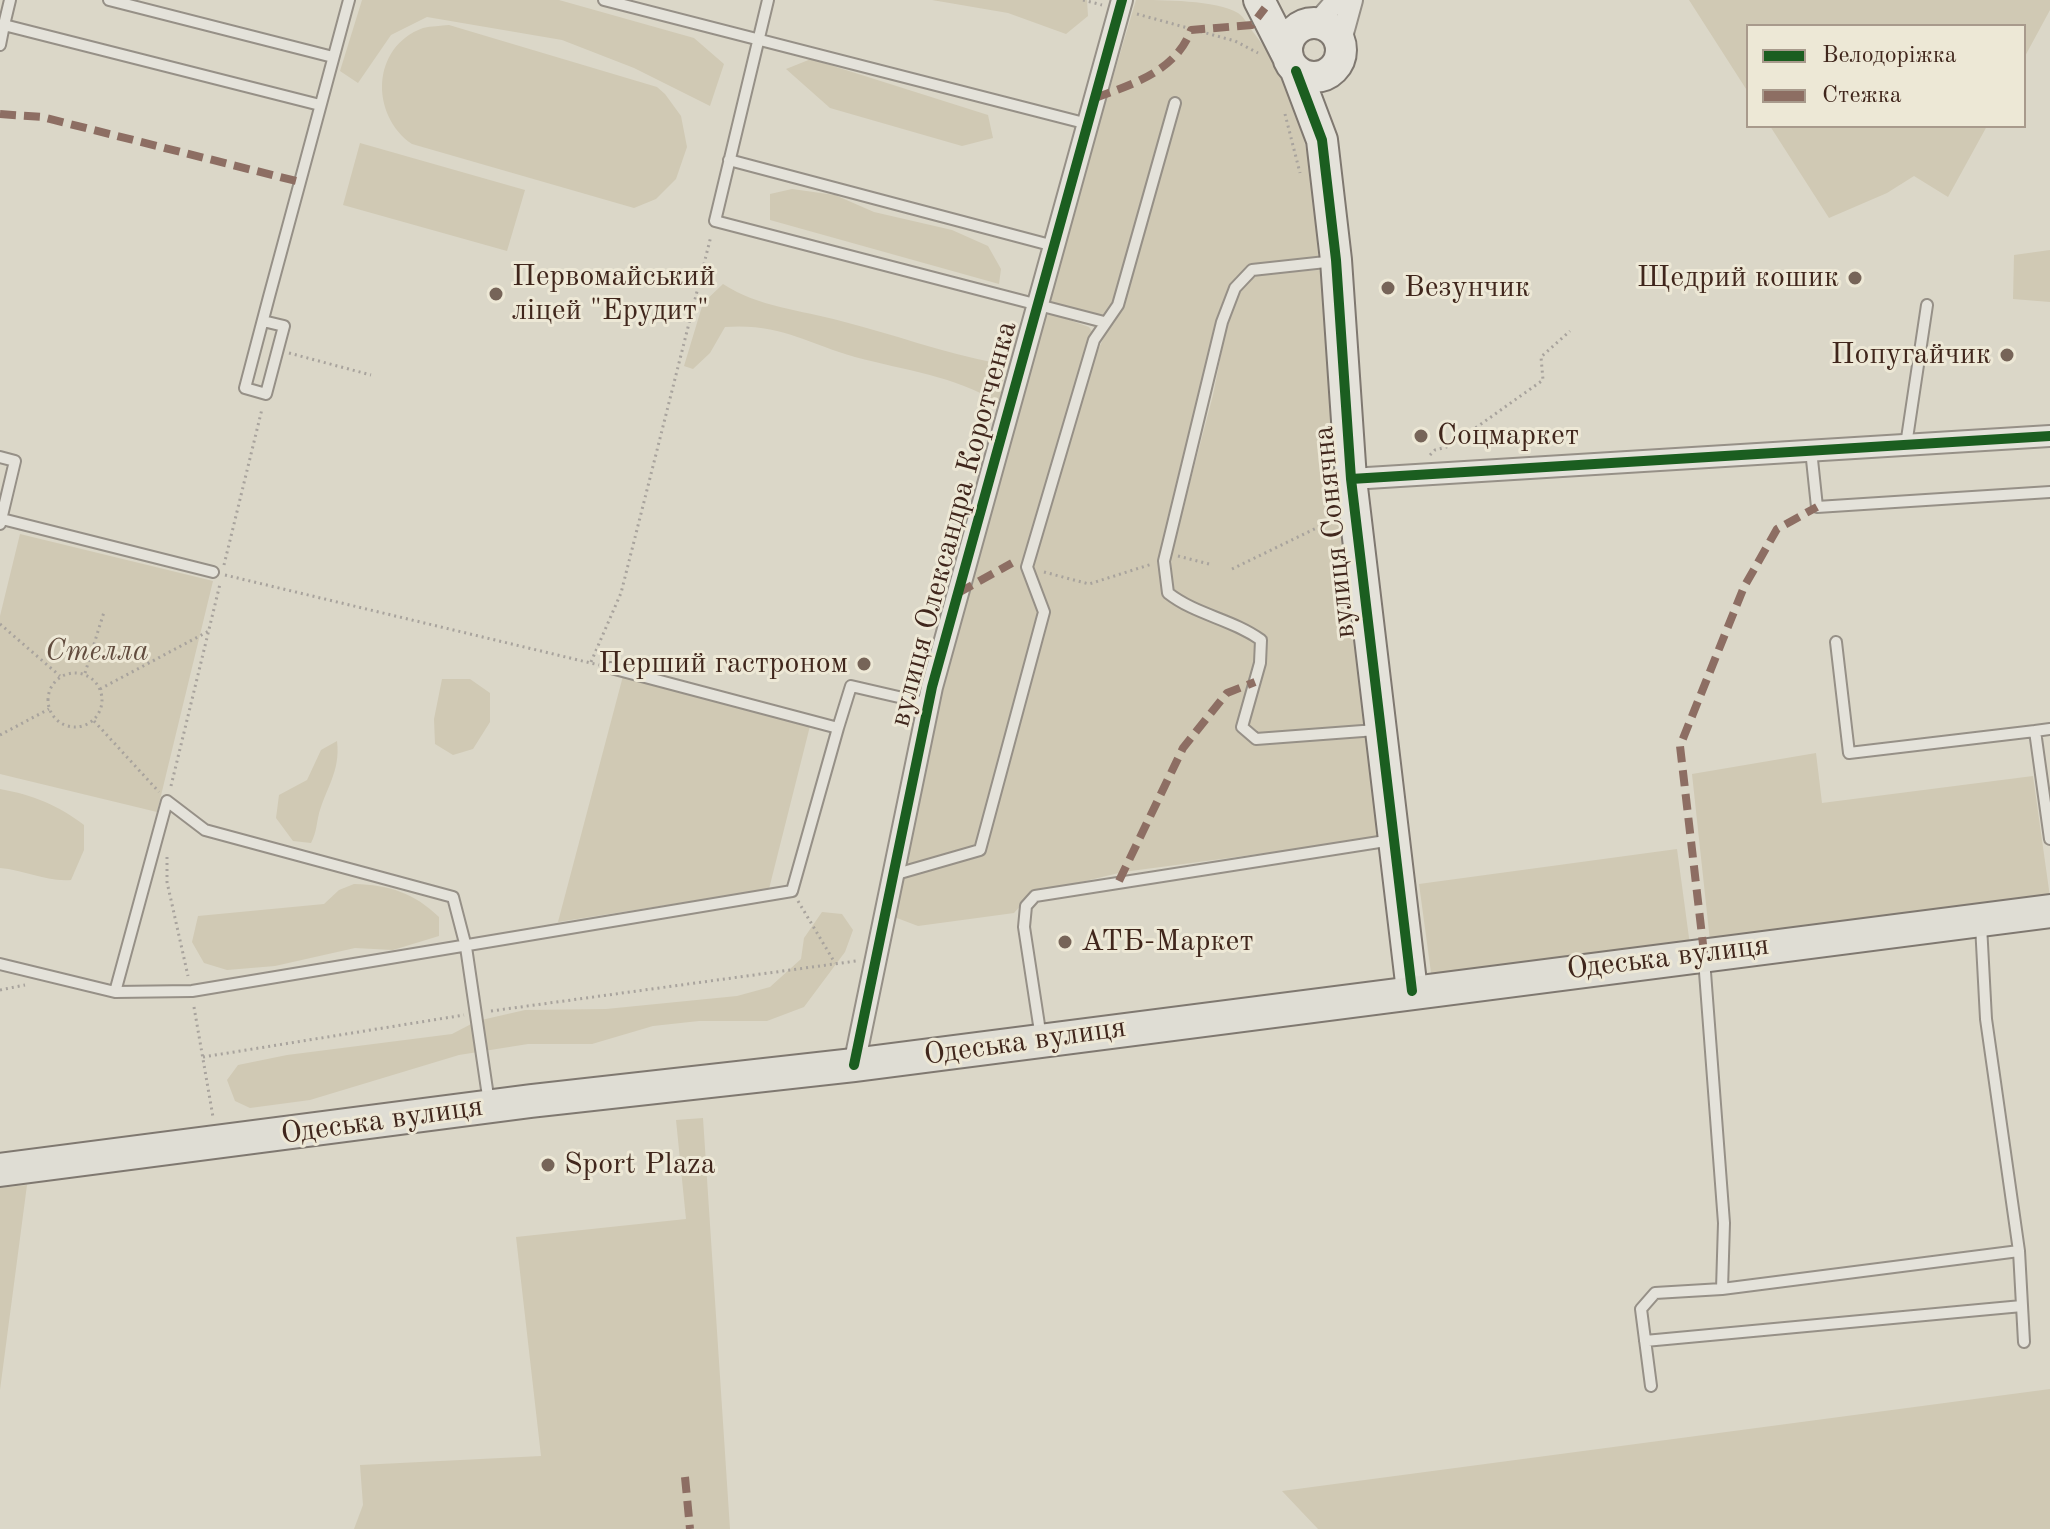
<!DOCTYPE html>
<meta charset="utf-8">
<style>
body{margin:0}
#map{position:relative;width:2050px;height:1529px;overflow:hidden;background:#dbd7c8;font-family:"Old Standard TT",serif}
canvas{display:block}
.legend{position:absolute;left:1746px;top:24px;width:280px;height:104px;box-sizing:border-box;background:#ede8d6;border:2px solid #a89a8c;margin:0;padding:10px 14px;list-style:none;font-size:24px;color:#40261c}
.legend li{display:flex;align-items:center;gap:16px;height:40px}
.legend b{width:40px;border:2px solid #a89a8c}
</style>
<div id="map">
<canvas width="2050" height="1529"></canvas>
<ul class="legend">
<li><b style="height:10px;background:#1b5e20"></b>Велодоріжка</li>
<li><b style="height:10px;background:#8d6e63"></b>Стежка</li>
</ul>
</div>
<script>
const ctx = document.querySelector('canvas').getContext('2d');
ctx.lineJoin = 'round';
function fill(path, color) {
  ctx.fillStyle = color;
  ctx.fill(path, 'evenodd');
}
function trace(path, color, width, dash) {
  ctx.strokeStyle = color;
  ctx.lineWidth = width;
  ctx.lineCap = dash ? 'butt' : 'round';
  ctx.setLineDash(dash || []);
  ctx.stroke(path);
}
function label(font, color, halo, rows, align = 'center') {
  ctx.font = font + ' "Old Standard TT",serif';
  ctx.lineWidth = 6;
  ctx.setLineDash([]);
  ctx.textBaseline = 'middle';
  ctx.strokeStyle = halo;
  ctx.fillStyle = color;
  for (const [text, x, y, turn = 0] of rows) {
    ctx.save();
    ctx.translate(x, y);
    ctx.rotate((+turn || 0) * Math.PI / 180);
    ctx.textAlign = isNaN(turn) ? turn : align;
    if (halo) ctx.strokeText(text, 0, 0);
    ctx.fillText(text, 0, 0);
    ctx.restore();
  }
}
fill(new Path2D(`
 M362 0H559L694 38 724 64 710 106 634 68 562 40 427 17 391 35 358 83 340 71Z
 M932 0H1087L1088 16 1066 34 1008 13Z
 M1136 0C1161 0 1217 0 1238 13 1244 17 1249 26 1253 32 1303 93 1316 179 1318 256L1262 264 1233 285 1164 561C1165 571 1165 583 1168 593 1175 615 1234 626 1256 643V661L1238 727 1256 745 1367 737 1380 838 1123 872 1031 894 1014 913 918 926 889 915 897 880 982 853 1048 611 1032 568 1094 359 1109 326 1124 307 1182 101 1172 98 1114 299 1102 317 1054 305 1048 295Z
 M1689 0H2050V10L2024 58V26H1748V92Z
 M449 25 657 87 665 94 681 116 687 147 676 179 656 199 634 208 412 144C370 115 371 47 423 28 431 26 441 26 449 25Z
 M811 59 988 115 993 138 962 146 830 108 786 69Z
 M1770 126H1987L1948 197 1914 176 1887 193 1829 218Z
 M360 143 525 190 507 251 343 205Z
 M792 189 835 195 874 212 952 230 988 246 1001 269 999 284 770 220V194Z
 M2050 250V302L2013 299 2014 255Z
 M1319 270 1327 276 1337 499 1343 509 1367 722 1362 727 1256 733 1248 724 1265 639 1197 609 1173 589 1171 555 1213 395 1227 324 1240 288 1255 275Z
 M723 284C758 307 801 310 841 321 893 334 943 353 996 363L1003 381 999 403C952 375 907 371 855 357 806 343 780 323 725 327L710 353 693 369 684 366 703 303Z
 M1050 313 1089 327 1093 333 1023 566 1039 611 1033 636 975 846 907 866 900 861 934 703 1044 319Z
 M20 534 213 581 157 812 0 774V616Z
 M623 676 810 726 769 889 558 922Z
 M442 679H470L490 693V722L473 749 453 755 435 744 434 719Z
 M337 741C341 773 324 790 318 818 316 828 316 833 311 843L293 841 276 818 279 795 307 780 321 750Z
 M1816 753 1822 803 2033 776 2050 897 1710 941 1692 774Z
 M0 789C33 795 58 805 84 825V850L71 880C46 882 25 870 0 868Z
 M1677 849 1690 945 1432 980 1419 884Z
 M354 884C390 885 414 893 439 917V936L393 950 355 948 275 966 227 970 204 963 192 942 198 916 324 904 339 890Z
 M822 912 842 914 853 930 845 952 804 1007 767 1021H699L653 1026 592 1044H528L459 1055 310 1100 250 1108 235 1101 227 1080 238 1065 287 1055 452 1034 477 1021 525 1010 606 1009 737 996 770 987 801 959 804 938Z
 M703 1118 730 1529H354L363 1505 360 1465 541 1456 516 1237 686 1219 676 1120Z
 M27 1185 0 1390V1188Z
 M2050 1389V1529H1318L1282 1491Z`), '#d0c9b4');
const lane = new Path2D(`
 M10 0 4 25 320 105
 M109 0 333 57
 M604 0 1088 124
 M768 0 715 221 1104 322
 M0 45 4 25
 M729 160 1054 246
 M1335 261 1252 270 1235 288 1222 322 1164 561 1168 593C1196 615 1232 619 1261 640L1260 663 1242 727 1256 739 1376 730
 M263 321 284 326 266 394 245 388C263 319 281 251 300 182L349 0
 M1906 445 1927 305
 M1811 450 1817 507 2050 492
 M0 457 15 461 0 524
 M2 519 213 572
 M1836 642 1849 753 2035 731
 M611 668 838 728 851 686 929 704
 M2050 729 2035 731 2050 839
 M893 875 980 850 1044 612 1027 567 1094 340 1118 305 1175 103
 M1981 925 1986 1019 2019 1251 2024 1342
 M1704 959 1724 1223 1722 1289
 M0 964 115 992 167 801 205 830 453 897 466 947 489 1103
 M115 992 192 991 792 891 838 728
 M1041 1038 1024 927 1026 906 1035 896 1392 840
 M1645 1341 2022 1306
 M1651 1386 1641 1309 1655 1293 1722 1289 2019 1251`);
const street = new Path2D(`
 M1316 24 1337 0
 M1340 44 1352 0
 M1351 479 2050 436
 M854 1065 932 687 1122 0`);
const secondary = new Path2D(`
 M1259 0 1288 57
 M1287 50a27 27 0 1 1 54 0a27 27 0 1 1-54 0Z
 M1296 71 1322 140 1336 260 1351 479 1412 991`);
const primary = new Path2D(`
 M0 1170 531 1101 854 1065 2050 911`);
trace(lane, '#969087', 14);
trace(street, '#969087', 24);
trace(secondary, '#7f7870', 34);
trace(primary, '#7f7870', 36);
trace(new Path2D(`
 M1083 0 1102 5
 M1137 14 1235 41 1258 53
 M1285 114 1300 173
 M289 353 371 375
 M1430 455 1435 450 1450 446 1543 380 1541 357 1570 331
 M1178 556 1209 564
 M224 565 262 409
 M1232 569 1333 520
 M1044 572 1089 584 1152 564
 M225 575 599 665
 M0 624 60 676
 M591 662 621 593 711 236
 M48 700a27 27 0 1 1 54 0a27 27 0 1 1-54 0Z
 M85 673 104 612
 M100 689 209 631
 M94 721 159 792
 M0 735 49 709
 M171 786 220 584
 M167 857V882L188 976
 M798 901 835 963
 M0 990 25 985
 M194 1007 213 1117
 M491 1011 856 961
 M203 1057 464 1015`), '#a8a39d', 3, [2, 4]);
trace(lane, '#e4e2da', 10);
trace(street, '#e4e2da', 20);
trace(secondary, '#e4e2da', 30);
trace(primary, '#dfddd4', 32);
trace(new Path2D(`
 M1095 98C1133 84 1176 71 1191 30L1252 25 1265 8
 M0 114 42 117 300 182
 M958 593 1012 563
 M1119 881 1183 748 1227 693 1255 682
 M1704 953 1680 746 1744 587 1777 529 1817 507
 M685 1477 690 1529`), '#8d6e63', 8, [16, 8]);
trace(new Path2D(`
 M1296 71 1322 140 1336 260 1351 479 1412 991
 M1351 479 2050 436
 M854 1065 932 687 1122 0`), '#1b5e20', 10);
for (const [x, y, r, color] of [
 [1855,278,8,"#766458"],
 [1388,288,8,"#766458"],
 [496,294,8,"#766458"],
 [2007,355,8,"#766458"],
 [1421,436,8,"#766458"],
 [864,664,8,"#766458"],
 [1065,942,8,"#766458"],
 [548,1165,8,"#766458"]
]) {
  const dot = new Path2D();
  dot.arc(x, y, r, 0, 2 * Math.PI);
  ctx.fillStyle = color;
  ctx.fill(dot);
  trace(dot, '#ede8d6', 3);
}
label('30px', '#40261c', '#ede8d6', [
 ["Первомайський",512,277],
 ["ліцей \"Ерудит\"",512,311],
 ["Щедрий кошик",1839,278,"right"],
 ["Везунчик",1404,288],
 ["Попугайчик",1991,355,"right"],
 ["Соцмаркет",1437,436],
 ["Перший гастроном",848,664,"right"],
 ["АТБ-Маркет",1081,942],
 ["Sport Plaza",564,1165]
], 'left');
label('30px', '#40261c', '#ede8d6', [
 ["вулиця Олександра Коротченка",954,524,-75],
 ["вулиця Сонячна",1335,532,-96],
 ["Одеська вулиця",1668,958,-7],
 ["Одеська вулиця",1025,1042,-8],
 ["Одеська вулиця",382,1121,-8]
]);
label('italic 30px', '#624c3e', '#ede8d6', [
 ["Стелла",97,652]
]);
</script>
